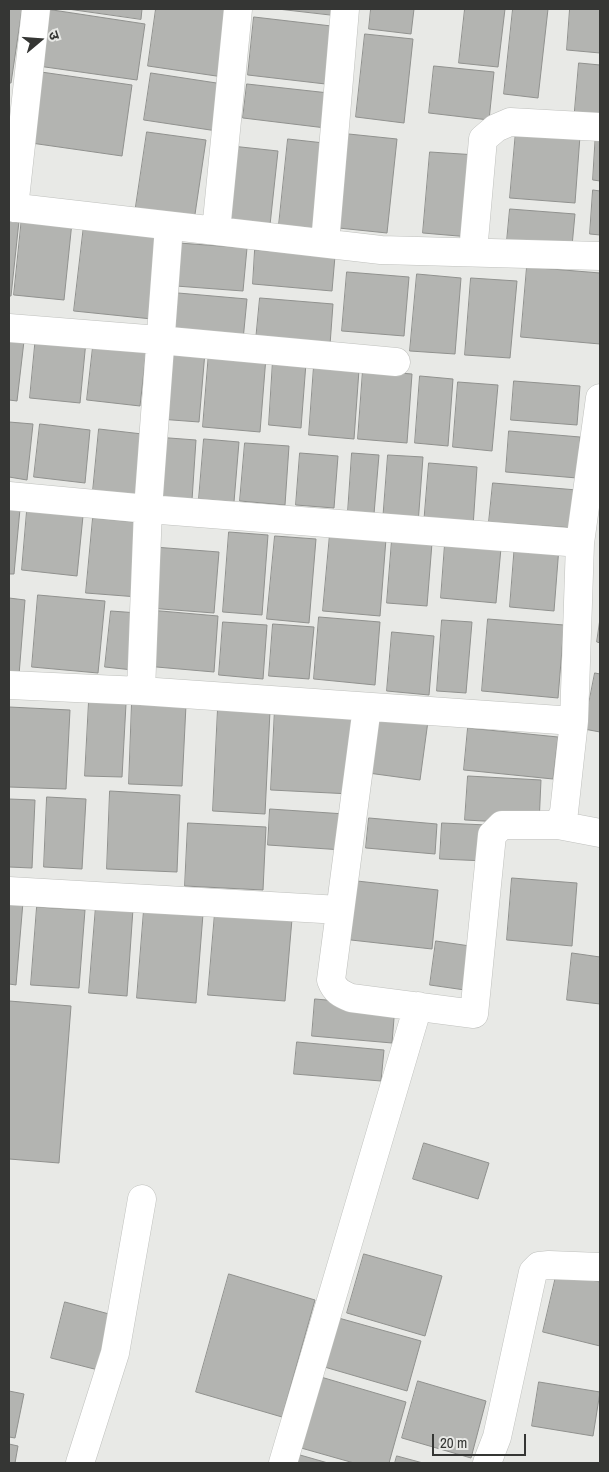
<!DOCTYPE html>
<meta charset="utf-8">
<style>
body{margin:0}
#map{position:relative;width:609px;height:1472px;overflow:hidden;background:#e8e9e6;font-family:"Archivo Narrow","Noto Sans Devanagari",sans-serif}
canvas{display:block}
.frame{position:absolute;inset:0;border:10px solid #353634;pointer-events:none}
.north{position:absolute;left:15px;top:15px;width:50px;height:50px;-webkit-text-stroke:4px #e8e9e6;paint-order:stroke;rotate:72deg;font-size:14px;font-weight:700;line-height:20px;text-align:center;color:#353634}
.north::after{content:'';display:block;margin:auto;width:18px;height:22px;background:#353634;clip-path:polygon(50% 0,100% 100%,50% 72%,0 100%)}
.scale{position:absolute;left:432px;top:1434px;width:94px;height:22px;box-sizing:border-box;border:2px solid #353634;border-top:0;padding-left:6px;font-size:15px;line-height:18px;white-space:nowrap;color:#353634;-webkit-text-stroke:4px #e8e9e6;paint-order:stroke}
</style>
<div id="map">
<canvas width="609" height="1472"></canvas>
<div class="frame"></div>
<div class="north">उ</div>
<div class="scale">20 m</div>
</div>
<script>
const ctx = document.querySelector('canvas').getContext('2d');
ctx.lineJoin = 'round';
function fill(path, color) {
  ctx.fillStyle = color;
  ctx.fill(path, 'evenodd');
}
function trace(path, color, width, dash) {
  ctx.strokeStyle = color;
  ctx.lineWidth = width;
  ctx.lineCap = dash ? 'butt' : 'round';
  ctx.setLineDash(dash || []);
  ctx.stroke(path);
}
const building = new Path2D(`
 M9 9H22L11 83H9Z
 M46 9 145 24 137 80 38 66Z
 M68 9H142L141 19Z
 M156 9H240L230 78 148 66Z
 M278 9H352L351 17Z
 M371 9H414L411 34 369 29Z
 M465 9H505L498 67 459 63Z
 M513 9H548L538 98 504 94Z
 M570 9H600V53L567 50Z
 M254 17 340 27 334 85 248 75Z
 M365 34 413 39 404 123 356 117Z
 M579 63 600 65V123L574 121Z
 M434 66 494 72 489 120 429 113Z
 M41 72 132 85 122 156 31 143Z
 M151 73 223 84 217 131 144 120Z
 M247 84 338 94 334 129 243 118Z
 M516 131 580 136 575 203 510 198Z
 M596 131H600V181L593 180Z
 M147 132 206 140 194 221 135 213Z
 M339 133 397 139 387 233 329 227Z
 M288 139 333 144 323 229 279 225Z
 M213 144 278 151 270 225 205 218Z
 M430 152 477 155 470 237 423 233Z
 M593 190 600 191V235L590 234Z
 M510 209 575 214 572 246 507 241Z
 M22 217 72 222 64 300 14 295Z
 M9 220 19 221 11 296H9Z
 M84 225 161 234 152 319 74 311Z
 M179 243 247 248 243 291 176 286Z
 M255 250 335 256 332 291 253 284Z
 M527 267 600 273V344L521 337Z
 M347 272 409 277 404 336 342 331Z
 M417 274 461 278 455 354 410 351Z
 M471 278 517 281 510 358 465 355Z
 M178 293 247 299 243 340 175 334Z
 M260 298 333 304 330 345 256 340Z
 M36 335 86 341 80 403 30 398Z
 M94 338 147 344 140 406 87 400Z
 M9 339 24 341 17 401 9 400Z
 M165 349 205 352 199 422 159 419Z
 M209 352 266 357 260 432 203 427Z
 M273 360 306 363 301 428 269 425Z
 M314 366 359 370 354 439 309 435Z
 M363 370 412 374 407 443 358 439Z
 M420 376 453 379 448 446 415 443Z
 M514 381 580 386 577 425 511 420Z
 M458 382 498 385 492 451 453 447Z
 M9 422 33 424 27 480 9 477Z
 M40 424 90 430 85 483 34 477Z
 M99 429 151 435 144 497 93 491Z
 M509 431 580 437 577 478 506 472Z
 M156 437 196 440 192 500 151 497Z
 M204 439 239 442 234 502 199 499Z
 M245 443 289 446 285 505 240 501Z
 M300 453 338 456 334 508 296 505Z
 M352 453 379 455 374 514 348 512Z
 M388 455 423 457 418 524 383 521Z
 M429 463 477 467 473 527 424 524Z
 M493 483 577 490 574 528 489 522Z
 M9 508 20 509 14 574H9Z
 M27 511 83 516 77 576 22 570Z
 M93 518 145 523 138 597 86 593Z
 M229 532 268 535 262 615 223 612Z
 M330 534 386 539 380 616 323 611Z
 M275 536 316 539 309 623 267 619Z
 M392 540 432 543 427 606 387 603Z
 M515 543 559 547 554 611 510 607Z
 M445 544 501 548 496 603 441 598Z
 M154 547 219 552 214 613 149 608Z
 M38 595 105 601 98 673 32 667Z
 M9 598 25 600 19 675 9 674Z
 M149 610 218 616 214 672 145 666Z
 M111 611 138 613 133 670 105 667Z
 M319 617 380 622 375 685 314 679Z
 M488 619 564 625 558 698 482 691Z
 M600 619V643L597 642Z
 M442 620 472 622 466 693 437 691Z
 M223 622 267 625 263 679 219 675Z
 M273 624 314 627 309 679 269 676Z
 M392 632 434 636 429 695 387 691Z
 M595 673 600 674V732L584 729Z
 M89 701 126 704 122 777 85 776Z
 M132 702 186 705 182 786 129 784Z
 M9 707 70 710 66 789 9 787Z
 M218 708 270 711 265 814 213 811Z
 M275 708 355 712 351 794 271 790Z
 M376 713 428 721 420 780 368 773Z
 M468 728 558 737 553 779 464 770Z
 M468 776 541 780 539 824 465 820Z
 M110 791 180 795 177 872 107 869Z
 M47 797 86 799 82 869 44 867Z
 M9 799 35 800 32 868 9 867Z
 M270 809 345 814 343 850 268 845Z
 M369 818 437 824 435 854 366 848Z
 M188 823 266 827 263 890 185 886Z
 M442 823 487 825 486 861 440 859Z
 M512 878 577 883 572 946 507 940Z
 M357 881 438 890 432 949 351 940Z
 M9 901 23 902 16 985 9 984Z
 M96 906 133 909 127 996 89 993Z
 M37 907 85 910 79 988 31 985Z
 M144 910 203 914 196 1003 137 998Z
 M215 913 292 919 285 1001 208 995Z
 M436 941 470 946 465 990 430 985Z
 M572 953 600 957V1004L567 1000Z
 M315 999 395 1006 392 1043 312 1036Z
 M9 1001 71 1006 59 1163 9 1159Z
 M297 1042 384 1050 381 1081 294 1074Z
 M424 1143 489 1163 478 1199 413 1179Z
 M364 1254 442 1276 425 1336 347 1313Z
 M557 1272 600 1282V1346L543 1332Z
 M229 1274 315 1300 282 1417 196 1392Z
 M65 1302 120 1317 106 1372 51 1358Z
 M335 1317 421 1341 407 1391 321 1366Z
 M314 1375 406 1402 389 1463H354L294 1446Z
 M418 1381 486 1401 471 1458 402 1438Z
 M539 1382 600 1392 593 1436 532 1426Z
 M9 1391 24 1394 15 1438 9 1437Z
 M9 1444 18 1446 15 1463H9Z
 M293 1453 328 1463H290Z
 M397 1456 423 1463H395Z`);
fill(building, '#b3b4b1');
trace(building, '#90918e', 1);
const minor = new Path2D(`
 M9 207 381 250 600 256
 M14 208 36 9
 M216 231 238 9
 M325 243 345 9
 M473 252 483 139 496 128 510 122 600 127
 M9 328 159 340 396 362
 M9 496 148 509 580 543
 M9 685 141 691 574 721 580 543 600 398
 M141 691 148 509 169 226
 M367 707 331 980C335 991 341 994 351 998L474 1014 492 835 502 825H558L564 812 574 721
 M558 825 600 833
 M9 891 340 910
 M80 1463 115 1353 142 1199
 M283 1463 418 1006
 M487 1463 497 1437 533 1272 539 1266 549 1265 600 1267`);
trace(minor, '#bfc0bd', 29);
trace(minor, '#fff', 28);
</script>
